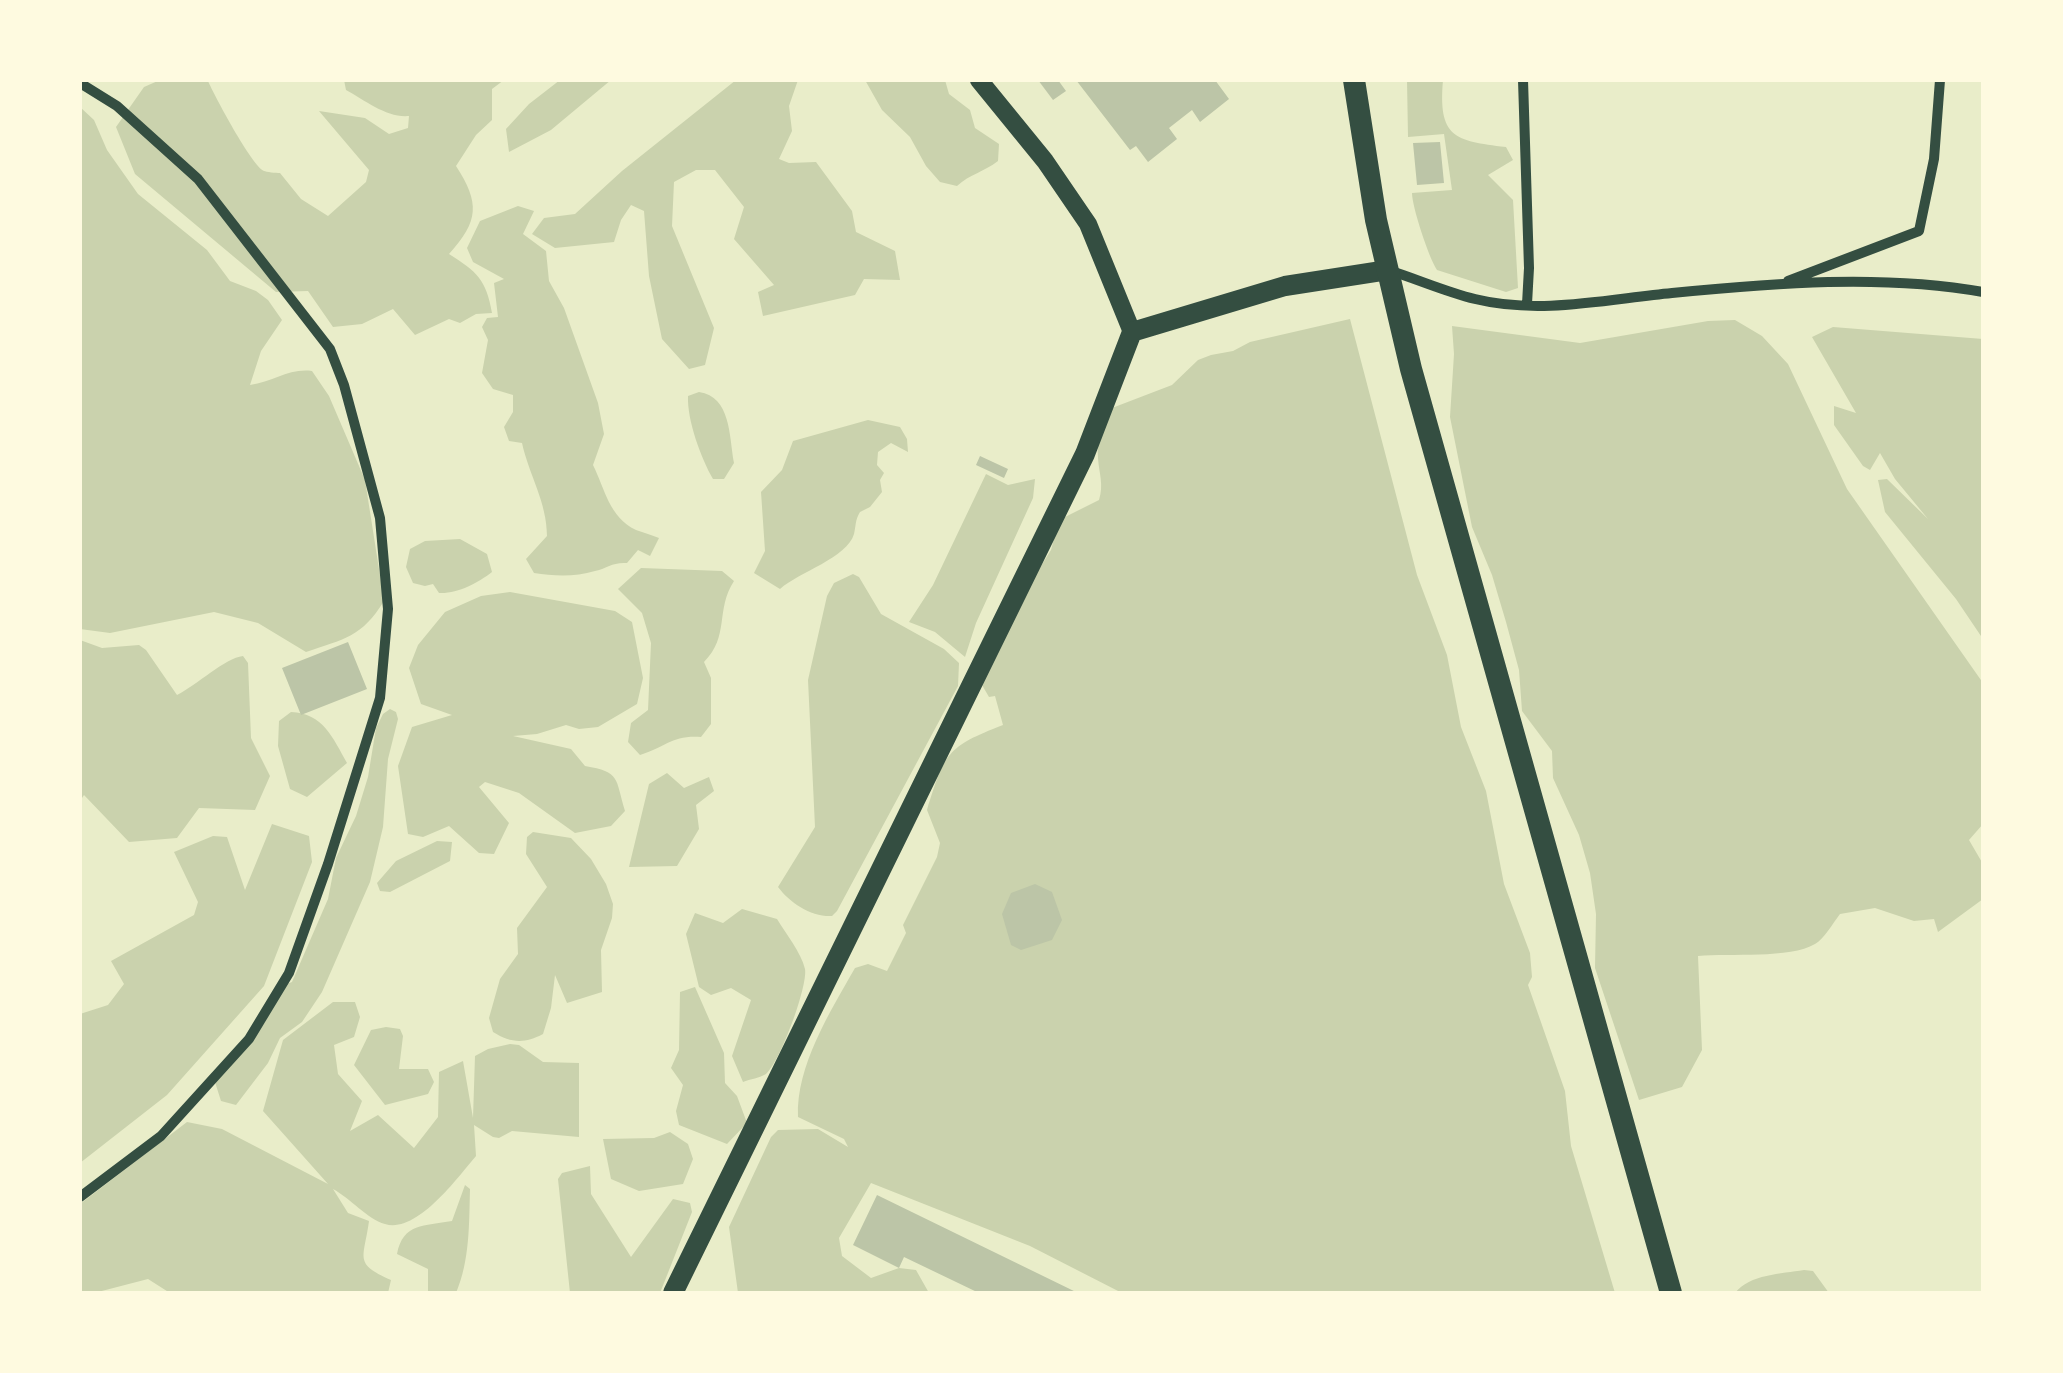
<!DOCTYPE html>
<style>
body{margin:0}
#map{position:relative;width:2063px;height:1373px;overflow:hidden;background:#e9edc9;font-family:"DejaVu Sans",sans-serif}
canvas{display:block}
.frame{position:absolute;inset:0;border:82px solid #fefae0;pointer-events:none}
</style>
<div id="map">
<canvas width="2063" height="1373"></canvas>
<div class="frame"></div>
</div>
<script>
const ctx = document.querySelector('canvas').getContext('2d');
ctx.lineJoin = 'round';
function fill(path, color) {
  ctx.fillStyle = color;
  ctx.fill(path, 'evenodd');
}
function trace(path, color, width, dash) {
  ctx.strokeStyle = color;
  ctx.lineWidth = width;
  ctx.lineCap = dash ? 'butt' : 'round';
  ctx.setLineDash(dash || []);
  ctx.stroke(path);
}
fill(new Path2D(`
 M160 80 208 81C214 95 252 166 264 171 266 172 276 173 280 173L301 199 328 216 366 182 369 170 319 111 365 118 389 134 408 128 409 116C387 118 366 101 346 90L344 80H504L492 89V120L476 135 456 166C480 203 479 221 449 254 477 272 486 279 492 313L476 314 460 323 449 319 415 335 393 309 362 324 333 327 308 291 276 292 135 174 116 127 144 87Z
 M560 80H611L551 130 509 152 506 129 529 104Z
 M736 80H798L789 106 792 131 779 159 789 163 816 162 852 211 856 232 895 251 900 280 864 279 855 295 763 316 758 292 774 285 734 239 744 207 715 170H696L674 182 672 226 714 328 705 365 689 369 662 339 649 276 644 211 631 205 621 220 614 242 555 248 532 234 544 218 575 214 622 171Z
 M865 80H945L949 94 970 110 975 128 999 144 998 161C984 172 970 174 957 186L940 182 926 166 910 137 882 110Z
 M1407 80H1443C1438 137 1454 141 1506 147L1513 160 1488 175 1513 200 1518 288 1506 292 1437 270C1429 258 1412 207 1412 193L1452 190 1444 134 1408 137Z
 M80 107 94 120 107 150 138 194 207 250 230 281 256 291 268 300 282 320 261 351 250 385C273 382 289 368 312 371L329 396 365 480 384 601C362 637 344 639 306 652L258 623 214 612 110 633 80 629Z
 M518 206 534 211 523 234 546 251 549 281 564 308 598 403 604 434 593 465C605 489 609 517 636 530 644 533 652 535 659 538L650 556 638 550 627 563C612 562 608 568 595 571 575 577 554 576 534 573L526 559 547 536C547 502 529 475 522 443L509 441 504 427 513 412V395L493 389 482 373 488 340 482 327 487 318 498 317 494 283 504 279 473 262 467 248 480 221Z
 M1350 319 1417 575 1447 655 1461 727 1486 791 1504 884 1530 953 1532 977 1528 985 1565 1091 1571 1146 1615 1293H1122L1030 1246 871 1183 839 1238 842 1256 871 1278 899 1268 916 1270 929 1293H738L729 1227 771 1137 778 1130 818 1129 848 1147 844 1139 798 1117C796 1066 830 1012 855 968L868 964 887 971 906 933 903 925 937 857 940 843 927 810C945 753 946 747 1003 725L995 696 989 697 982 685 983 658 1051 550 1059 520 1099 500C1104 484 1099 474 1098 458 1096 439 1105 424 1112 408L1172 385 1198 360 1211 355 1233 351 1250 342Z
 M1735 320 1762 336 1788 364 1847 489 1983 683V824L1969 840 1983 864V899L1938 932 1934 919 1914 921 1875 908 1840 914C1833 923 1824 939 1815 944 1790 959 1730 953 1698 956L1702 1050 1682 1087 1639 1100 1595 968 1596 914 1590 873 1579 835 1553 778 1552 751 1522 711 1519 670 1506 622 1492 575 1472 527 1450 417 1454 354 1452 326 1580 343 1708 321Z
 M1833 327 1983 339V639L1956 599 1885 512 1878 480 1887 479 1928 519 1895 479 1880 453 1870 470 1863 466 1834 425V406L1856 413 1812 337Z
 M699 392C731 397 729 435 734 463L724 479H713C701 458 687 420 688 396Z
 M868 420 900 427 907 439 908 452 891 443 878 452 877 465 884 473 880 480 882 492 870 507 860 512C855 520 856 526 854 534 847 558 799 572 780 589L754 573 765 551 761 492 782 470 793 441Z
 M986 474 1008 485 1035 479 1033 498 976 623 965 657 935 632 909 622 933 585Z
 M460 539 487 554 492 572C478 583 457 594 439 593L433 584 425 586 413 583 406 567 410 549 425 541Z
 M641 568 722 571 734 581C715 610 730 636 704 662L711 678V724L701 737C672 735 666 747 640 755L628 742 631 723 648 710 651 643 642 613 618 589Z
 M853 574 859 577 881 614 944 649 959 663 958 686 837 911 832 916C811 917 790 903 778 887L815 827 808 680 827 596 834 583Z
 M510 592 615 611 632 622 643 678 637 704 598 727 579 729 566 725 537 734 513 736 571 749 585 766C621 772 615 778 625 811L611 826 575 833 519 793 485 782 479 787 509 823 494 854 479 853 449 826 423 837 408 834 398 766 412 727 452 715 421 704 409 668 418 645 445 612 481 596Z
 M80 640 102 648 139 645 146 650 177 695C197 685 225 658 243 656L248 663 251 738 270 776 255 810 199 808 177 838 129 842 84 795 80 801Z
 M390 709 396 712 398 719 388 759 383 827 370 882 322 992 302 1022 280 1038 268 1063 236 1105 221 1101 215 1082 265 1022 284 985 292 982 328 899 336 858 356 816 368 777 376 728 383 714Z
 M291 712C323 713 333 738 347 763L307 797 290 789 278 746 279 721Z
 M667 773 684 788 709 777 714 791 696 805 699 829 677 866 629 867 649 784Z
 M272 824 309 836 312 862 264 986 167 1095 80 1163V1014L108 1005 124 984 111 961 194 915 198 902 174 852 213 836 227 837 245 890Z
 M533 832 571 838 591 859 606 884 613 904 612 918 601 950 602 992 567 1003 555 975 551 1008 543 1034C524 1044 511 1043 493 1032L489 1018 500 979 518 954 517 928 547 887 526 854 527 837Z
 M437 841 452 842 450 861 390 892 380 891 377 883 396 861Z
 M742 909 777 919C786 934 801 952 805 969 808 986 780 1062 766 1074 760 1078 750 1079 743 1082L732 1056 751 1000 731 988 711 995 699 987 686 934 695 913 723 923Z
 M695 987 724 1053 725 1083 737 1096 747 1123 727 1144 679 1125 676 1111 683 1085 671 1068 679 1050 680 992Z
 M333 1002H355L360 1017 354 1037 334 1045 338 1074 362 1101 350 1131 378 1115 414 1148 438 1117 439 1072 463 1061 473 1118 475 1056 488 1049 510 1044 519 1045 543 1062 579 1063V1137L512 1131 499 1138 493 1137 474 1125 476 1156C458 1177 417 1234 385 1224 367 1219 350 1198 333 1189L348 1213 369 1221C364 1259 353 1263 391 1280L388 1293H170L148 1279 94 1293 81 1291 80 1204 187 1122 222 1129 328 1184 263 1111 283 1040Z
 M386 1027 400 1029 403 1036 399 1069H428L434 1082 428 1094 385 1105 354 1065 371 1030Z
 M670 1132 688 1144 693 1159 683 1184 639 1191 611 1179 603 1139 654 1138Z
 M590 1166 591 1194 631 1257 673 1199 690 1203 692 1212 660 1293H570L558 1179 562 1173Z
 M465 1185 470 1189C469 1224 470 1260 456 1293H428V1269L397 1254C403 1223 424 1226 452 1221Z
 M1804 1270 1813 1271 1829 1293H1735C1750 1274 1781 1274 1804 1270Z`), '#cad2ad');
fill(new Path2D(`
 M1038 80H1058L1066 91 1053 100Z
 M1076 80H1215L1229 99 1200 122 1192 110 1169 128 1177 139 1148 162 1136 146 1130 150Z
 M1440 142 1444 183 1417 185 1413 143Z
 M980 456 1008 469 1004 478 976 465Z
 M348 642 367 689 301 715 282 668Z
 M1035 884 1052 892 1062 920 1052 940 1021 950 1011 945 1002 914 1011 893Z
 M877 1195 1078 1293H979L904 1257 899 1268 853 1245Z`), '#bcc5a7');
trace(new Path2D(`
 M1523 80 1529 268 1527 304
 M80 83 117 106 198 179 330 349 344 385 380 518 388 609 380 698 328 864 289 973 249 1039 161 1136 80 1197
 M1388 270C1417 279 1446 292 1475 299 1540 315 1608 299 1672 293 1774 283 1882 274 1983 292
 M1788 281 1919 231 1934 159 1940 80`), '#344e41', 10);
trace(new Path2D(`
 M979 80 1045 161 1088 224 1132 332`), '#344e41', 18);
trace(new Path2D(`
 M673 1293 1085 454 1132 332 1285 286 1388 270`), '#344e41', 20);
trace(new Path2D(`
 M1354 80 1376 220 1411 369 1671 1293`), '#344e41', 22);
</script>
